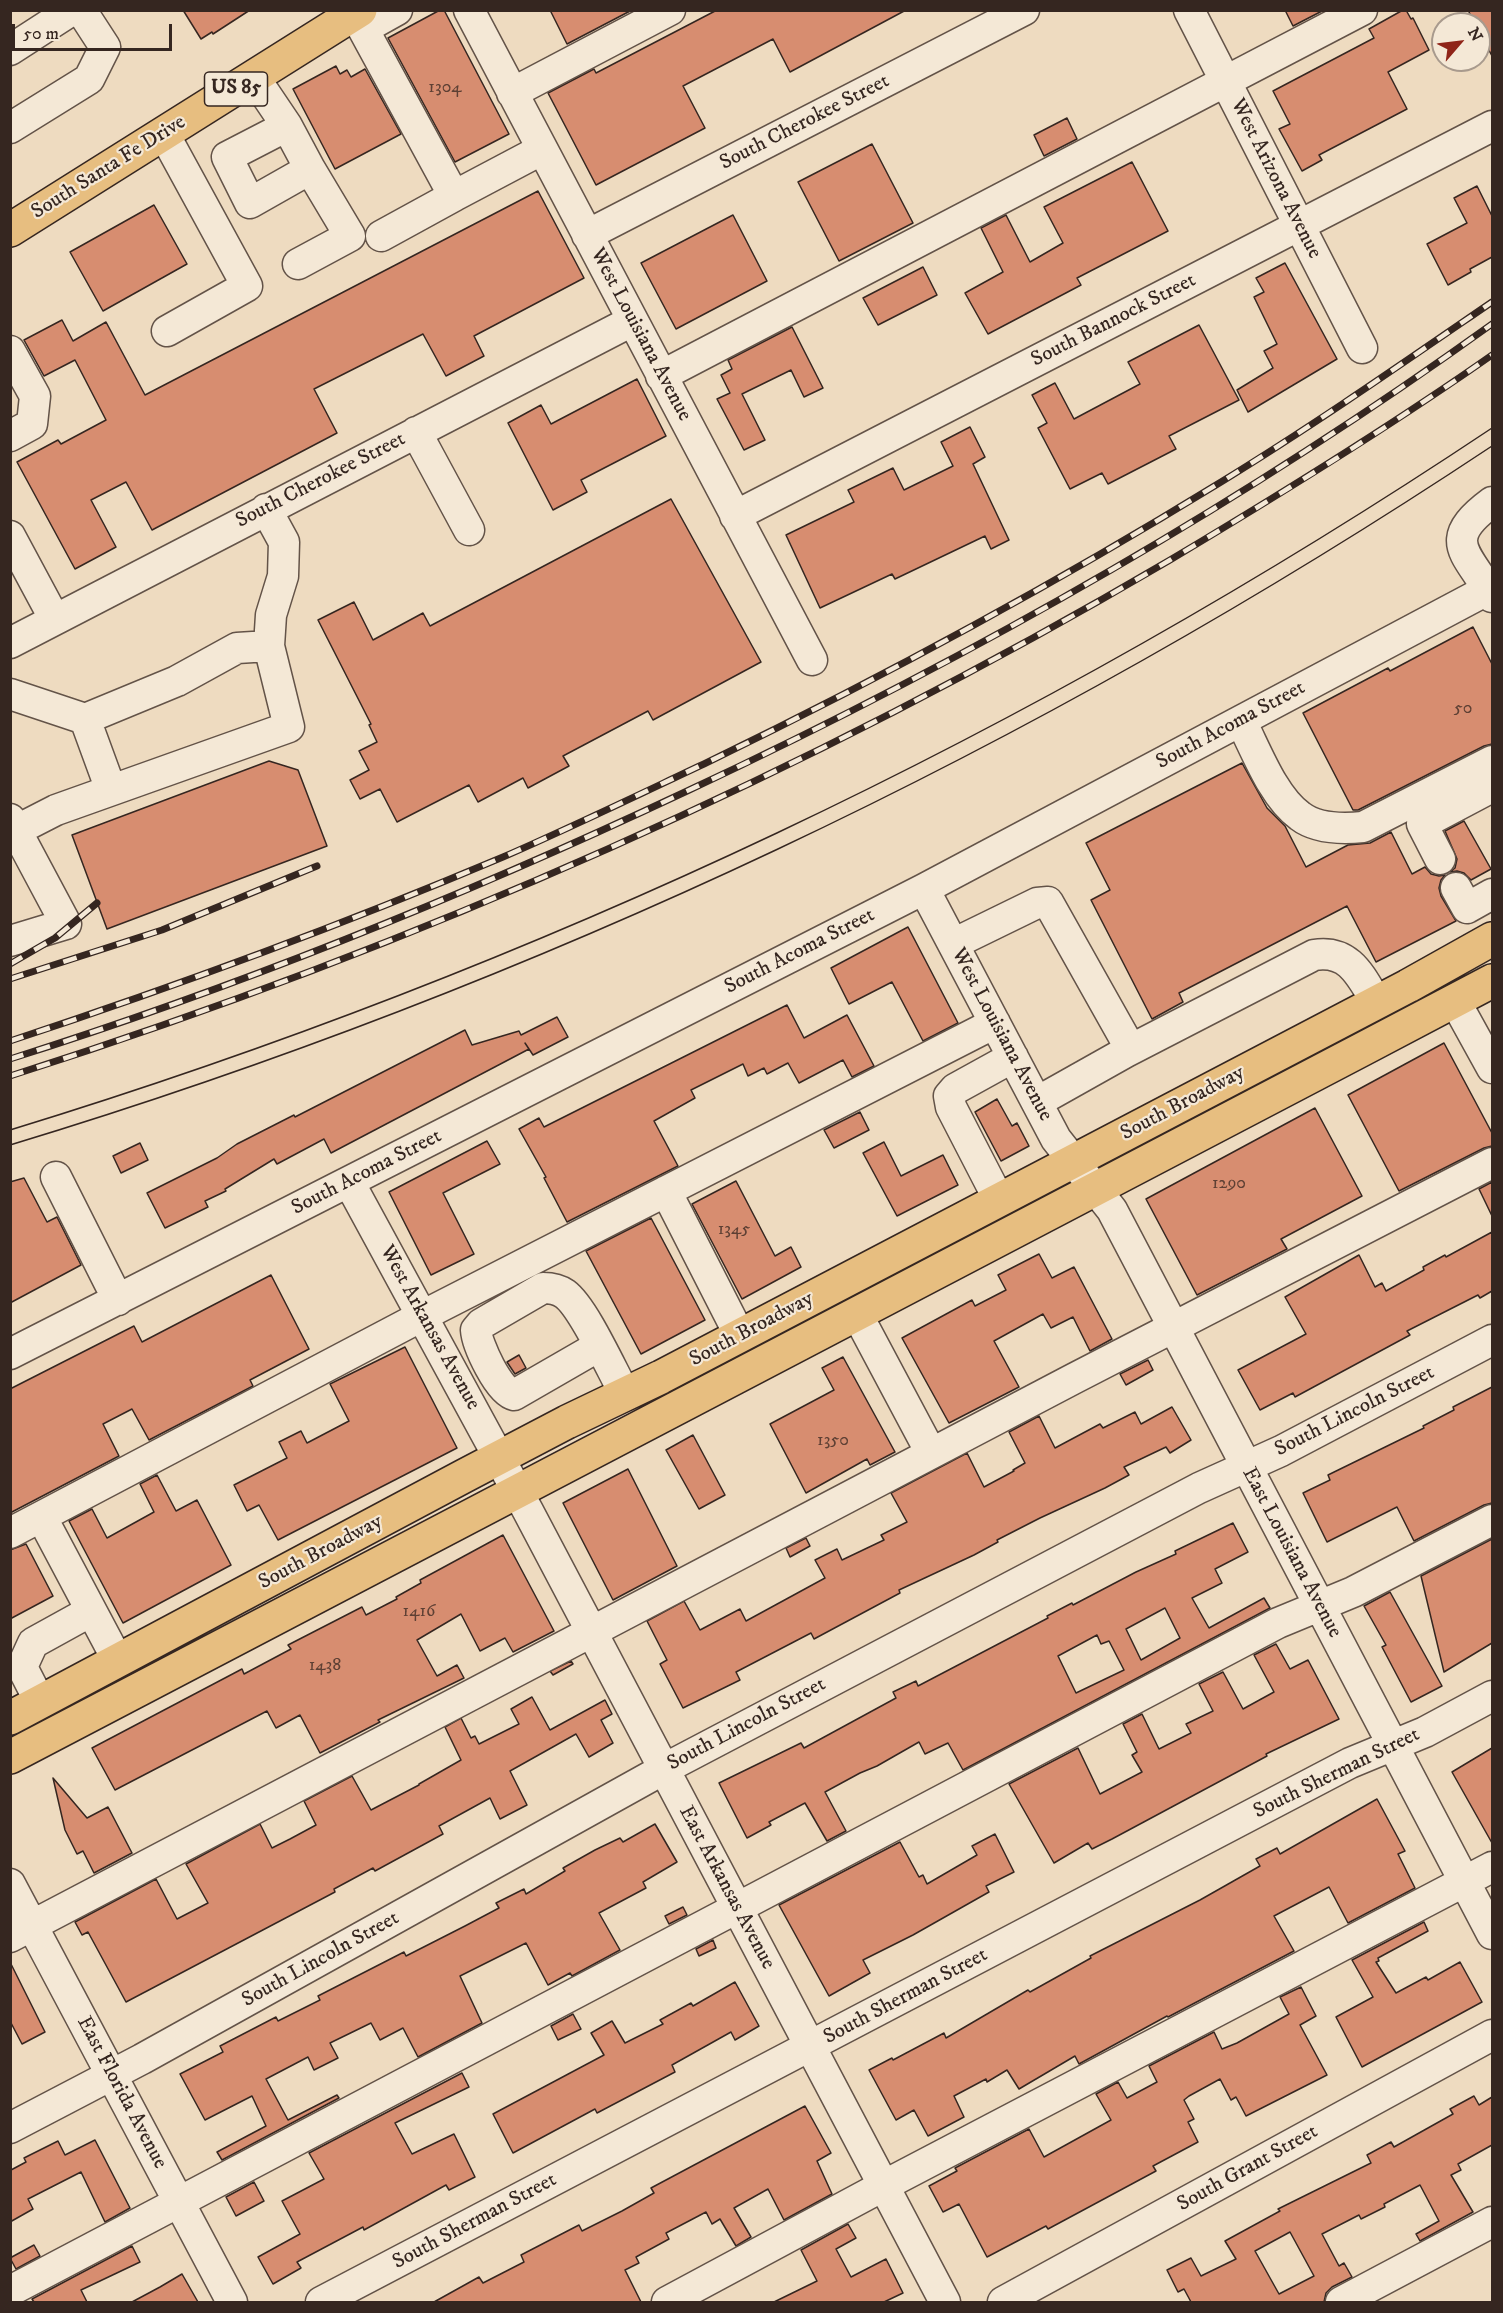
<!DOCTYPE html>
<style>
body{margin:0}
#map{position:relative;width:1503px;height:2313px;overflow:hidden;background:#eedbc0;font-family:"IM FELL DW Pica",serif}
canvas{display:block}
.frame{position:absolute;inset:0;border:12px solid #352620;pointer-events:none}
.north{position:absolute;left:1431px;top:12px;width:60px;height:60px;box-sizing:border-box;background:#f4e8d6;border:2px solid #a89a8d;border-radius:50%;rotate:62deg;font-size:16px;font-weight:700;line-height:24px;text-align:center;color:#352620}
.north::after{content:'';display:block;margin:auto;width:21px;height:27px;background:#8f2418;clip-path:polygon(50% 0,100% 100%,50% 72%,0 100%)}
.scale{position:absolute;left:12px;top:24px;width:160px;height:27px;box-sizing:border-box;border:3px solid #352620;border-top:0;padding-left:8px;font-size:18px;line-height:21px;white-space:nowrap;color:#352620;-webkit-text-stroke:4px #f4e8d6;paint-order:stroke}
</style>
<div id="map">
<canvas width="1503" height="2313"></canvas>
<div class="frame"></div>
<div class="north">N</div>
<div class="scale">50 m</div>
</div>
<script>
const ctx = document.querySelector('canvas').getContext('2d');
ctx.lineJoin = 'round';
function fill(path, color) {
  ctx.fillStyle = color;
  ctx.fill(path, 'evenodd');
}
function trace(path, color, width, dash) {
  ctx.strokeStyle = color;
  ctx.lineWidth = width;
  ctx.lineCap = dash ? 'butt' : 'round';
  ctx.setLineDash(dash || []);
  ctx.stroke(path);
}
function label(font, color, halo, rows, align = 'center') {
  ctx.font = font + ' "IM FELL DW Pica",serif';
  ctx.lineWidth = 4.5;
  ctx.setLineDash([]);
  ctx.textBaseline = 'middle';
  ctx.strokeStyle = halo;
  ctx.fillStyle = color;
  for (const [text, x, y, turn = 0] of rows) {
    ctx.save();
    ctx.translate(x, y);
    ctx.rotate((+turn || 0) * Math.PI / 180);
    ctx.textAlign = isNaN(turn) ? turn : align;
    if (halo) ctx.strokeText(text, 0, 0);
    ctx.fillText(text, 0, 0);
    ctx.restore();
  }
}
const building = new Path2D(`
 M183 10H250L213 34 212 32 201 39Z
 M440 10H444L509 134 455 162 388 38Z
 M550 10H632L567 44Z
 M717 10H906L790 72 773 39 683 86 705 128 596 185 548 93 594 69 596 73Z
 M1285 10H1324L1293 26Z
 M1403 10H1406L1411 19 1413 18 1429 50 1388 72 1407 109 1319 155 1322 160 1302 171 1279 129 1290 124 1273 91 1374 38 1369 29Z
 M1468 10H1492V56L1479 31V24H1475Z
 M336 66 340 74 347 70 351 77 365 69 401 134 335 169 293 89Z
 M1067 118 1077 139 1044 156 1034 135Z
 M872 144 913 223 839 261 798 182Z
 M1132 162 1168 231 1077 278 1081 285 988 334 965 293 1003 272 981 228 1006 215 1030 262 1063 243 1044 207Z
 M1477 186 1492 216V257L1470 269 1471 272 1448 285 1427 244 1467 223 1454 198Z
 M538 191 584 278 474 336 484 356 446 376 423 334 314 389 337 433 152 530 126 482 91 500 116 547 75 569 17 462 58 440 61 444 106 420 75 360 44 376 24 340 62 320 73 341 106 322 145 395Z
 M154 205 187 264 103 311 70 252Z
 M733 215 767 281 676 329 641 263Z
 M1285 263 1337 359 1248 412 1237 390 1273 368 1264 351 1277 344 1254 297 1264 292 1256 278Z
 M923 267 937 295 878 325 863 298Z
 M1199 325 1239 400 1169 436 1176 449 1108 484 1102 473 1070 489 1038 428 1047 423 1032 395 1055 383 1074 419 1140 384 1128 362Z
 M792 327 823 388 804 397 791 370 742 394 765 440 744 450 717 399 730 393 721 375 732 369 728 360Z
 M637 379 666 436 581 480 587 492 553 510 508 423 541 405 551 424Z
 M970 427 985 457 973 464 1009 540 991 549 985 536 895 579 892 574 820 608 786 535 854 502 848 490 893 468 904 490 953 466 941 442Z
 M671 499 761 662 653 720 648 711 563 756 569 766 528 788 523 778 478 802 469 785 397 822 380 789 360 799 350 780 369 770 359 751 377 742 369 725 371 724 318 620 354 602 373 640 423 613 430 626Z
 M1473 627 1492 664V744L1484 746 1358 810H1353L1303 713 1388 668 1390 671Z
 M269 761 298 770 327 846 107 929 72 835Z
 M1242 763 1267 808 1285 826 1306 867 1348 845 1370 843 1391 832 1412 874 1425 867 1431 874 1439 876 1445 875 1441 880 1439 888 1441 896 1456 921 1376 962 1347 906 1179 993 1183 1002 1152 1019 1091 900 1110 890 1086 843Z
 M1464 821 1491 869 1471 880 1464 873 1457 871 1450 872 1455 868 1457 859 1445 831Z
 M908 927 958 1023 923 1041 892 982 849 1004 831 968Z
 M787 1005 804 1038 847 1015 874 1066 852 1077 843 1060 799 1083 788 1063 767 1074 764 1068 748 1076 743 1064 691 1090 695 1098 654 1121 678 1166 567 1222 544 1178 546 1177 519 1129 539 1118 544 1127Z
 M557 1017 568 1037 533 1055 525 1043 529 1049 331 1153 324 1139 277 1164 274 1159 225 1189 226 1191 205 1201 208 1207 165 1228 147 1193 217 1158 237 1144 294 1115 295 1117 465 1030 472 1045 519 1031 521 1035Z
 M1444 1043 1492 1133V1146L1484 1148 1399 1191 1348 1095Z
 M997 1099 1012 1126 1017 1123 1029 1146 1001 1161 975 1112Z
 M1315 1108 1362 1196 1281 1239 1287 1249 1197 1295 1146 1199Z
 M860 1112 869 1130 834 1148 824 1130Z
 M487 1141 500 1164 443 1193 474 1254 431 1275 389 1192Z
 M884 1142 901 1176 943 1155 958 1185 897 1216 863 1153Z
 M140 1143 148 1160 121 1173 113 1156Z
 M24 1178 47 1222 57 1217 81 1265 10 1303V1182Z
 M736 1181 775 1256 791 1247 801 1267 742 1299 692 1204Z
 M1492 1182V1216L1479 1189Z
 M651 1218 705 1320 641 1354 586 1251Z
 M1492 1232V1291L1480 1298 1478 1295 1407 1331 1410 1335 1295 1397 1293 1393 1260 1410 1238 1370 1306 1334 1285 1297 1359 1255 1375 1287 1382 1283 1386 1291 1424 1270 1423 1267 1445 1255 1446 1257Z
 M1039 1254 1052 1278 1074 1267 1112 1339 1090 1351 1073 1317 1051 1328 1043 1314 994 1341 1019 1387 949 1423 902 1338 972 1300 975 1306 1006 1290 998 1275Z
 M271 1275 309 1349 250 1380 253 1386 149 1440 132 1409 103 1424 119 1456 10 1513V1389L134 1326 142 1342Z
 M405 1347 457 1448 278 1540 259 1505 247 1511 234 1485 287 1458 279 1442 301 1431 307 1443 349 1421 330 1384Z
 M519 1355 526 1368 515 1374 507 1362Z
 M843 1357 895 1452 870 1465 867 1459 806 1493 770 1424 834 1390 822 1368Z
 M1148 1360 1153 1370 1126 1385 1120 1374Z
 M1492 1387V1503L1484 1505 1414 1541 1397 1507 1327 1542 1303 1493 1330 1480 1328 1475 1424 1428 1423 1426 1454 1410 1453 1407Z
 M1172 1407 1191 1440 1170 1453 1166 1447 1124 1467 1129 1475 1105 1488 1040 1518 997 1540 998 1542 974 1555 899 1590 900 1593 814 1639 811 1633 736 1672 740 1680 683 1708 660 1664 667 1660 647 1621 684 1601 700 1630 740 1609 746 1621 825 1578 815 1560 837 1549 842 1560 884 1540 881 1535 907 1522 891 1493 967 1453 984 1487 1014 1471 1013 1470 1025 1463 1009 1432 1039 1416 1055 1448 1100 1424 1103 1428 1135 1412 1141 1424Z
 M693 1435 725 1495 699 1509 666 1450Z
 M628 1469 677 1566 613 1600 563 1503Z
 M157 1475 176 1511 197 1500 231 1565 123 1623 69 1521 92 1509 107 1538 154 1512 140 1484Z
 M1233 1523 1248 1552 1215 1569 1222 1583 1192 1598 1209 1628 1264 1598 1270 1608 963 1770 948 1743 925 1754 919 1742 877 1766 860 1773 825 1792 846 1831 827 1841 805 1803 769 1822 771 1825 747 1838 719 1783 801 1743 804 1748 896 1698 893 1692 916 1681 918 1686 1048 1618 1047 1616 1072 1603 1073 1605 1136 1572 1176 1554 1175 1551ZM1165 1608 1180 1638 1141 1660 1126 1629ZM1097 1635 1101 1644 1109 1641 1124 1670 1076 1693 1058 1656Z
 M503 1535 554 1631 513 1652 505 1638 480 1651 461 1614 417 1640 437 1676 457 1665 464 1678 378 1720 380 1722 320 1753 300 1715 276 1728 267 1711 115 1790 92 1748 242 1669 244 1674 291 1649 288 1645 362 1607 366 1615 397 1599 396 1597 421 1583 420 1580Z
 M806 1538 810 1546 790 1557 786 1548Z
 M1492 1539V1643L1444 1672 1421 1576Z
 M26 1544 53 1596 10 1619V1550Z
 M1390 1592 1442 1686 1411 1702 1382 1647 1386 1645 1364 1606Z
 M1276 1644 1290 1669 1308 1660 1339 1719 1266 1754 1267 1756 1112 1839 1092 1849 1088 1843 1054 1863 1009 1784 1078 1748 1100 1794 1142 1772 1132 1755 1137 1752 1123 1724 1142 1714 1159 1749 1191 1733 1186 1724 1213 1711 1199 1684 1223 1672 1243 1709 1274 1692 1254 1655Z
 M571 1661 573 1664 553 1675 550 1671Z
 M532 1697 550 1730 605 1700 612 1714 601 1720 613 1743 589 1757 576 1734 510 1771 527 1805 500 1819 490 1798 439 1826 443 1834 375 1871 373 1868 334 1889 335 1892 126 2002 88 1932 82 1935 75 1922 156 1879 177 1919 208 1903 186 1864 260 1824 272 1848 290 1839 316 1825 304 1801 352 1776 371 1810 419 1785V1784L461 1760 445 1727 461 1718 471 1738 475 1736 479 1744 519 1724 511 1709Z
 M1492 1748V1843L1452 1772Z
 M53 1778 87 1818 108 1807 132 1853 94 1873 83 1851 77 1854 65 1830Z
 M1377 1799 1405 1851 1398 1854 1415 1888 1348 1923 1329 1887 1274 1916 1294 1951 1168 2017 1167 2016 1079 2064 1075 2056 1019 2089 1007 2070 987 2082 986 2079 954 2096 964 2117 928 2136 914 2110 896 2120 869 2070 892 2058 893 2060 944 2033 946 2038 1028 1990 1030 1992 1091 1958 1090 1956 1200 1900 1260 1866 1256 1859 1277 1848 1280 1854Z
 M655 1824 677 1862 643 1882 646 1888 599 1913 620 1950 572 1976 570 1973 548 1985 526 1943 460 1976 482 2023 418 2057 403 2028 380 2040 371 2023 330 2043 338 2058 314 2070 308 2057 266 2079 288 2120 337 2095 339 2098 222 2160 217 2152 266 2126 252 2096 205 2120 180 2074 223 2052 220 2046 276 2017 278 2021 320 2000 318 1996 404 1952 406 1956 465 1926 499 1908 496 1903 524 1889 526 1894 565 1871 563 1868 595 1850 620 1838 623 1842Z
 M995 1834 1014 1872 986 1886 989 1892 913 1935 863 1960 870 1973 829 1996 779 1905 900 1842 919 1877 923 1875 927 1884 977 1855 972 1846Z
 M683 1907 687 1915 669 1924 665 1916Z
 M1424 1922 1428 1931 1378 1958 1379 1961 1376 1962 1396 1993 1426 1977 1428 1980 1460 1962 1482 2002 1362 2067 1336 2017 1373 1997 1352 1960Z
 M713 1940 716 1948 699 1956 696 1949Z
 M10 1962 45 2032 22 2044 10 2021Z
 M735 1982 759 2026 735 2040 731 2032 672 2065 675 2072 597 2113 595 2109 513 2153 493 2114 604 2055 591 2033 612 2021 625 2043 663 2024 660 2020 691 2003 693 2006Z
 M1301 1987 1316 2016 1300 2025 1327 2075 1246 2116 1236 2097 1231 2100 1220 2079 1189 2096 1184 2100 1194 2119 1188 2122 1198 2142 1153 2166 1156 2171 1048 2229 1046 2226 987 2257 959 2204 943 2212 929 2186 957 2171 955 2168 1029 2129 1044 2157 1111 2120 1096 2094 1118 2082 1127 2098 1157 2082 1149 2066 1214 2032 1222 2049 1237 2043 1289 2014 1280 1997Z
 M573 2014 581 2029 558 2040 551 2026Z
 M462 2073 469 2087 395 2123 412 2154 454 2134 475 2177 449 2190 446 2185 364 2230 363 2227 297 2262 301 2268 273 2284 258 2257 300 2234 282 2201 324 2179 309 2153Z
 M1474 2096 1479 2105 1492 2097V2145L1458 2164 1461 2170 1451 2175 1473 2212 1420 2241 1416 2234 1439 2221 1420 2185 1384 2204 1385 2207 1361 2219 1359 2215 1322 2234 1339 2266 1344 2263 1352 2277 1332 2287 1326 2293 1324 2302H1191L1184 2289 1178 2292 1167 2270 1191 2258 1201 2276 1236 2259 1225 2241 1280 2211 1278 2209 1371 2163 1367 2155 1391 2142 1394 2147 1453 2114 1450 2109ZM1290 2232 1314 2276 1279 2294 1255 2251Z
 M805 2106 831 2153 817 2161 832 2194 784 2220 768 2189 734 2208 751 2237 736 2246 720 2219 712 2224 706 2212 666 2233 669 2239 636 2257 639 2263 625 2270 641 2302H434L479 2277 483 2283 524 2262 521 2255 579 2225 582 2231 622 2211 654 2193 651 2188Z
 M95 2140 130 2208 105 2222 81 2172 28 2199 33 2209 10 2222V2169L11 2170 26 2162 24 2158 58 2141 65 2155Z
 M254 2182 264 2201 236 2216 226 2197Z
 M848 2224 856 2238 836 2249 851 2277 886 2259 903 2293 884 2302H774L817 2281 801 2250Z
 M34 2245 40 2256 16 2269 10 2258Z
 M132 2246 140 2262 81 2290 87 2302H34L32 2299Z
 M182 2274 198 2302H132L160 2287Z`);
fill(building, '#d78d70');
trace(building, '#352620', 1.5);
const minor = new Path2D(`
 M469 10 812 660
 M1189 10 1362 348
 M355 14 454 196 381 236
 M363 29 397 10
 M10 50 72 10
 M254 77 287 126 310 169 250 203 227 157 287 126
 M512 93 670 10
 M10 128 89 79 105 47 81 10
 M164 134 247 286 167 331
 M454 196 541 150
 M587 235 1024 10
 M298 264 350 236 310 169
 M10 351 35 396 32 424 10 436
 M661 376 1362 10
 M416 432 469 530
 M1492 502C1438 542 1469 553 1492 597
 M735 516 1492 126
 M10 536 54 618
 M10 643 632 321
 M10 694 85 719 177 681 237 648 269 646
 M85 719 111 790
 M1241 721C1256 750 1273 797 1300 816 1317 829 1343 829 1363 827L1492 761
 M10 819 66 924 10 941
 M17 830 56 810 289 727 269 646 271 615 283 576 284 542 266 509
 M1440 859 1422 824 1492 787
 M1456 888 1467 908 1492 894
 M924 889 1056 1139 1112 1210 1492 1934
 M953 944 1037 903 1048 902 1125 1039 1126 1052 1037 1102
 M1455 1001 1492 1068
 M1126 1052 1314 955C1350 949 1361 977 1377 1003
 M56 1177 118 1300
 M349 1182 528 1511 945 2302
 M666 1191 740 1336
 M999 1200 951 1107 949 1096 955 1089 1013 1057
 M857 1314 931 1453
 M599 1346 514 1395C499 1392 477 1345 476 1330L481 1324 543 1288C552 1288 558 1289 565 1294 584 1308 612 1371 625 1394
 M10 1354 924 889 1489 589
 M49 1531 118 1661
 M10 1533 422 1316 995 1023
 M40 1702 22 1667 33 1643 91 1611
 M10 1884 232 2302
 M10 1937C503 1676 996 1417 1492 1163
 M10 2128 142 2059 664 1769 1199 1488 1281 1451 1492 1340
 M10 2291 1278 1623 1353 1592 1492 1520
 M321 2302 1350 1763 1425 1732 1492 1696
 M667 2302 883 2186 1492 1867
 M1003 2302 1492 2035
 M1341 2302 1492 2222`);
const major = new Path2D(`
 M10 1718 464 1476 567 1422 661 1377 1408 986 1492 939
 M10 1757C504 1497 999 1241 1492 981`);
const highway = new Path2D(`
 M10 230 360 10`);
trace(minor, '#635348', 33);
trace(major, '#352620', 36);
trace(highway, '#352620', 36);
trace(minor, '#f4e8d6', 30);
trace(major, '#e7be80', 33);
trace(highway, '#e7be80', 33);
trace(new Path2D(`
 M10 1130C536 969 1035 733 1492 428
 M10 1145C535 986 1036 749 1492 446`), '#352620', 1.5);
const rail = new Path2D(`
 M10 964 55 938 97 903
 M10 979 162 930 317 866
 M10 1041C177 986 342 925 503 857 572 827 640 794 708 762 883 677 1055 584 1221 482 1314 425 1403 363 1492 302
 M10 1059C241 986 466 895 685 792 967 660 1239 506 1492 324
 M10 1076C415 947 804 775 1170 560 1279 495 1388 428 1492 355`);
trace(rail, '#352620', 7);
trace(rail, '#f4e8d6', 4.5, [14]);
label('18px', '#5e4034', null, [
 ["1304",445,88],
 ["50",1463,709],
 ["1290",1229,1184],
 ["1345",734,1230],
 ["1350",833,1441],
 ["1416",419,1612],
 ["1438",325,1666]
]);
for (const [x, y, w] of [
 [236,89,63]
]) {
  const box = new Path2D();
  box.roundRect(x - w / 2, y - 17, w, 34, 4.5);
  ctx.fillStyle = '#f4e8d6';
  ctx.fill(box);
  trace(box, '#352620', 1.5);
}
label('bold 20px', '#352620', null, [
 ["US 85",236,89]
]);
label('21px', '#352620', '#f4e8d6', [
 ["South Cherokee Street",805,123,-27],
 ["South Santa Fe Drive",109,168,-32],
 ["West Arizona Avenue",1275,179,63],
 ["South Bannock Street",1114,321,-27],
 ["West Louisiana Avenue",640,335,62],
 ["South Cherokee Street",321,481,-27],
 ["South Acoma Street",1231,726,-28],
 ["South Acoma Street",800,952,-27],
 ["West Louisiana Avenue",1001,1035,62],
 ["South Broadway",1183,1104,-28],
 ["South Acoma Street",367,1173,-27],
 ["West Arkansas Avenue",429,1328,61],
 ["South Broadway",752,1330,-28],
 ["South Lincoln Street",1355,1412,-27],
 ["South Broadway",321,1553,-28],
 ["East Louisiana Avenue",1291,1553,62],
 ["South Lincoln Street",747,1725,-28],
 ["South Sherman Street",1337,1774,-26],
 ["East Arkansas Avenue",726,1888,62],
 ["South Lincoln Street",321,1960,-29],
 ["South Sherman Street",906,1997,-28],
 ["East Florida Avenue",121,2093,62],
 ["South Grant Street",1248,2169,-29],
 ["South Sherman Street",475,2222,-28]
]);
</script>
